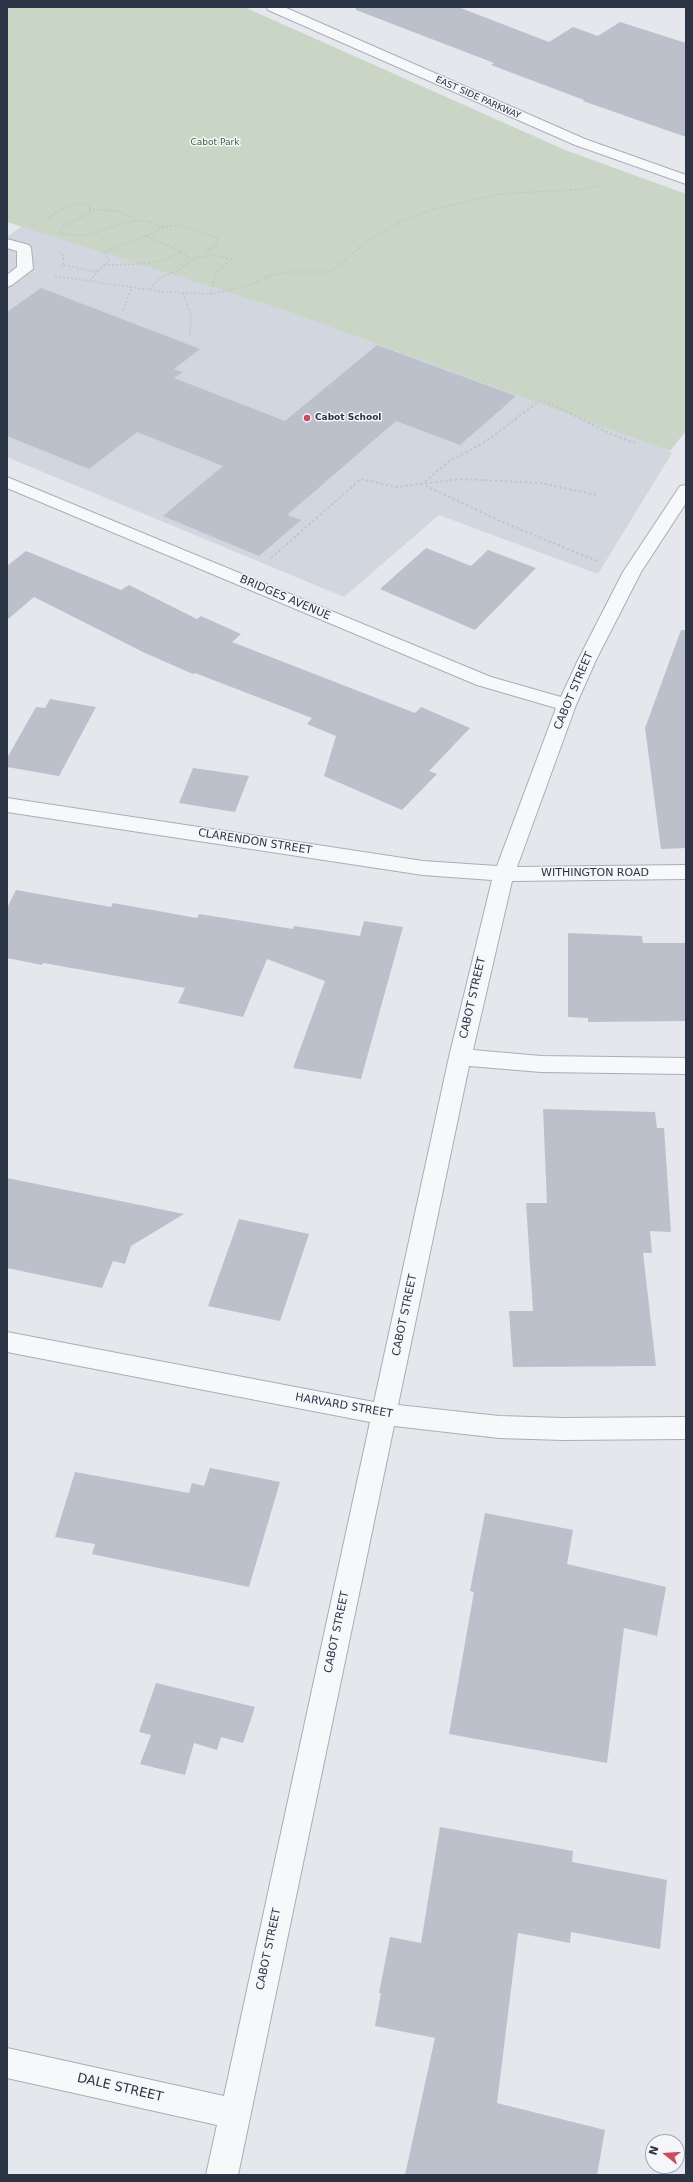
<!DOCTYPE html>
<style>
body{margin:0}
#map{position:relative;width:693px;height:2182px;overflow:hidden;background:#e4e7ec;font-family:"DejaVu Sans",sans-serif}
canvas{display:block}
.frame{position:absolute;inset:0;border:8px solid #2b3445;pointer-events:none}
.north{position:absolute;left:645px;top:2134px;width:40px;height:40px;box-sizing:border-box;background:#f4f6f9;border:1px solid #a4a8b1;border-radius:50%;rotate:287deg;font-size:11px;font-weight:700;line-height:16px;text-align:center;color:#2b3445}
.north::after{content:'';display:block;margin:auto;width:14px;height:18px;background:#d1495b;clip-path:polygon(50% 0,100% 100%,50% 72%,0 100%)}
</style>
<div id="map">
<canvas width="693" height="2182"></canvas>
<div class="frame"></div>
<div class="north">N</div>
</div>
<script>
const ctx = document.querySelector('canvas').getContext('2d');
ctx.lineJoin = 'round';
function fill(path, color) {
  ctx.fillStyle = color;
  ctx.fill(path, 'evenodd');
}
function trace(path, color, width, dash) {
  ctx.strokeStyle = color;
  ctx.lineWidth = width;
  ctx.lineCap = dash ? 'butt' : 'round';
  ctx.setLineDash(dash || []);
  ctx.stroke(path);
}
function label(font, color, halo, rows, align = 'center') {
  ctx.font = font + ' "DejaVu Sans",sans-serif';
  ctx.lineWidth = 3;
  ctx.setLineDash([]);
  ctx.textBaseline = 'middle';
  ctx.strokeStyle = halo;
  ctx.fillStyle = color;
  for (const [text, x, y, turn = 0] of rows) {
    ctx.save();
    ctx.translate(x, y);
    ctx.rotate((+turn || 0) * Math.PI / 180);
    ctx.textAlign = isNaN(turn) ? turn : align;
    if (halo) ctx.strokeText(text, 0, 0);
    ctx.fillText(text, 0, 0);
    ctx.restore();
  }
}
fill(new Path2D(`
 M29 221 542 384 672 453 598 574 439 515 344 597 7 457V237Z`), '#d2d6de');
fill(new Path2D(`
 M7 7H244L565 150 686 194V431L670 451 285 310 7 222Z`), '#c9d6c5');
fill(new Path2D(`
 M356 7H458L549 42 573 27 598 36 620 22 686 43V137L583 101 584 100 491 65 494 63 356 10Z
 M41 288 200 349 174 369 183 372 174 378 285 421 377 345 516 396 460 445 396 421 287 515 301 520 259 556 163 516 223 466 137 432 89 469 7 436V312Z
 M426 548 471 566 488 550 536 568 475 630 380 589Z
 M26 551 121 590 129 585 197 619 201 616 241 634 232 642 415 713 421 707 470 728 429 771 437 774 402 810 324 776 336 736 307 724 312 718 195 673 193 674 145 653 34 597 7 620V566Z
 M681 630H686V848L661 849 645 728Z
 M50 699 96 707 59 776 7 767V758L36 707 45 708Z
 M193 768 249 776 235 812 179 803Z
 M16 890 111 907 113 903 197 918 199 914 293 929 294 926 360 936 364 921 403 927 361 1079 293 1068 325 981 267 959 243 1017 178 1003 185 988 43 963 42 965 7 958V908Z
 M568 933 642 936 643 943H686V1021L588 1022V1018L568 1017Z
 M543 1109 655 1112 657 1128H664L671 1232 650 1231 652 1253H643L656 1366 513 1367 509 1311H533L526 1203H547Z
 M7 1178 184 1214 131 1246 125 1264 113 1261 102 1288 7 1268Z
 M239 1219 309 1234 280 1321 208 1306Z
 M210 1468 280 1482 249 1587 92 1554 95 1544 55 1537 75 1472 189 1493 192 1483 204 1486Z
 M485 1513 573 1530 567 1564 666 1587 657 1636 624 1628 607 1763 449 1734 474 1592 470 1591Z
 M156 1683 255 1707 243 1743 221 1737 217 1750 194 1743 185 1775 140 1764 151 1735 139 1732Z
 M440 1827 573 1851 572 1862 667 1880 660 1949 571 1932 570 1943 518 1933 497 2103 605 2130 597 2175H405L435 2038 375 2026 381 1993H379L390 1937 421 1943Z`), '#bbc0ca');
const minor = new Path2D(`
 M267 7H284L585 139 686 175V184L575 145 268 10Z
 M7 239 29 245 31 248 33 269 12 285 7 287V275L17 267V251L7 248Z
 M7 477 491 677 561 697 578 660 623 572 680 486 686 485V503L641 572 596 660 576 705 517 867 686 865V879L512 881 473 1050 541 1056 686 1058V1074L541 1072 469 1066 398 1405 499 1416 563 1418 686 1417V1439L563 1440 499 1438 394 1426 238 2175H206L217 2125 7 2078V2048L224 2096 370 1422 7 1352V1332L374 1402 449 1057 492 880 423 875 7 812V798L423 861 497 866 556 708 477 685 7 488Z`);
trace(minor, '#a9aeb7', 2);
trace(new Path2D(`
 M89 209 118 211 133 218
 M42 223C56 212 69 201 88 205L91 212 62 227 59 233C69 235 77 236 87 235 117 229 131 211 162 227L149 235 104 252 109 260 90 280
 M162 227 181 225 217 238 216 246 205 251 211 255 232 259 216 273 211 294
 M181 251 190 259
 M59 252 63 255 64 265 60 267
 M64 265 97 272
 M104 265C130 264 159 266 181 251L146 236
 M55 276 165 292 211 294 247 286 270 276 290 272H327L339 266 365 242 400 222 430 210 500 194 587 189 602 185
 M149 289 160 278 180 269 196 257 210 256
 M183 293 191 314 190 336
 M123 310 132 287`), '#c2c5cb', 1.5, [2, 2]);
trace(new Path2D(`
 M271 558 361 479 396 487 460 479 541 483 597 495
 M597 561 500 521 422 484 448 462 488 440 542 399 611 434 635 443`), '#c2c5cb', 2, [2.5, 2.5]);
fill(minor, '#f7f8fa');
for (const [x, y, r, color] of [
 [307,418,4,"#d1495b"]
]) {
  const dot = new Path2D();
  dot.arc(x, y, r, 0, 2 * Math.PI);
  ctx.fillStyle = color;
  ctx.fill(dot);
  trace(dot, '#f4f6f9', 1.5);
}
label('9px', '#2b3445', '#f4f6f9', [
 ["EAST SIDE PARKWAY",478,98,24]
]);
label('9px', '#3f6138', '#f4f6f9', [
 ["Cabot Park",215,143]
]);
label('bold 9px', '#2b3445', '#f4f6f9', [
 ["Cabot School",315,418]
], 'left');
label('11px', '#2b3445', '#f4f6f9', [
 ["BRIDGES AVENUE",285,598,23],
 ["CABOT STREET",574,691,-67],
 ["CLARENDON STREET",255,842,9],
 ["WITHINGTON ROAD",595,873],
 ["CABOT STREET",473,998,-77],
 ["CABOT STREET",405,1315,-78],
 ["HARVARD STREET",344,1406,10],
 ["CABOT STREET",337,1632,-78],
 ["CABOT STREET",269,1949,-78]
]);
label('13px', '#2b3445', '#f4f6f9', [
 ["DALE STREET",120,2088,13]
]);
</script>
